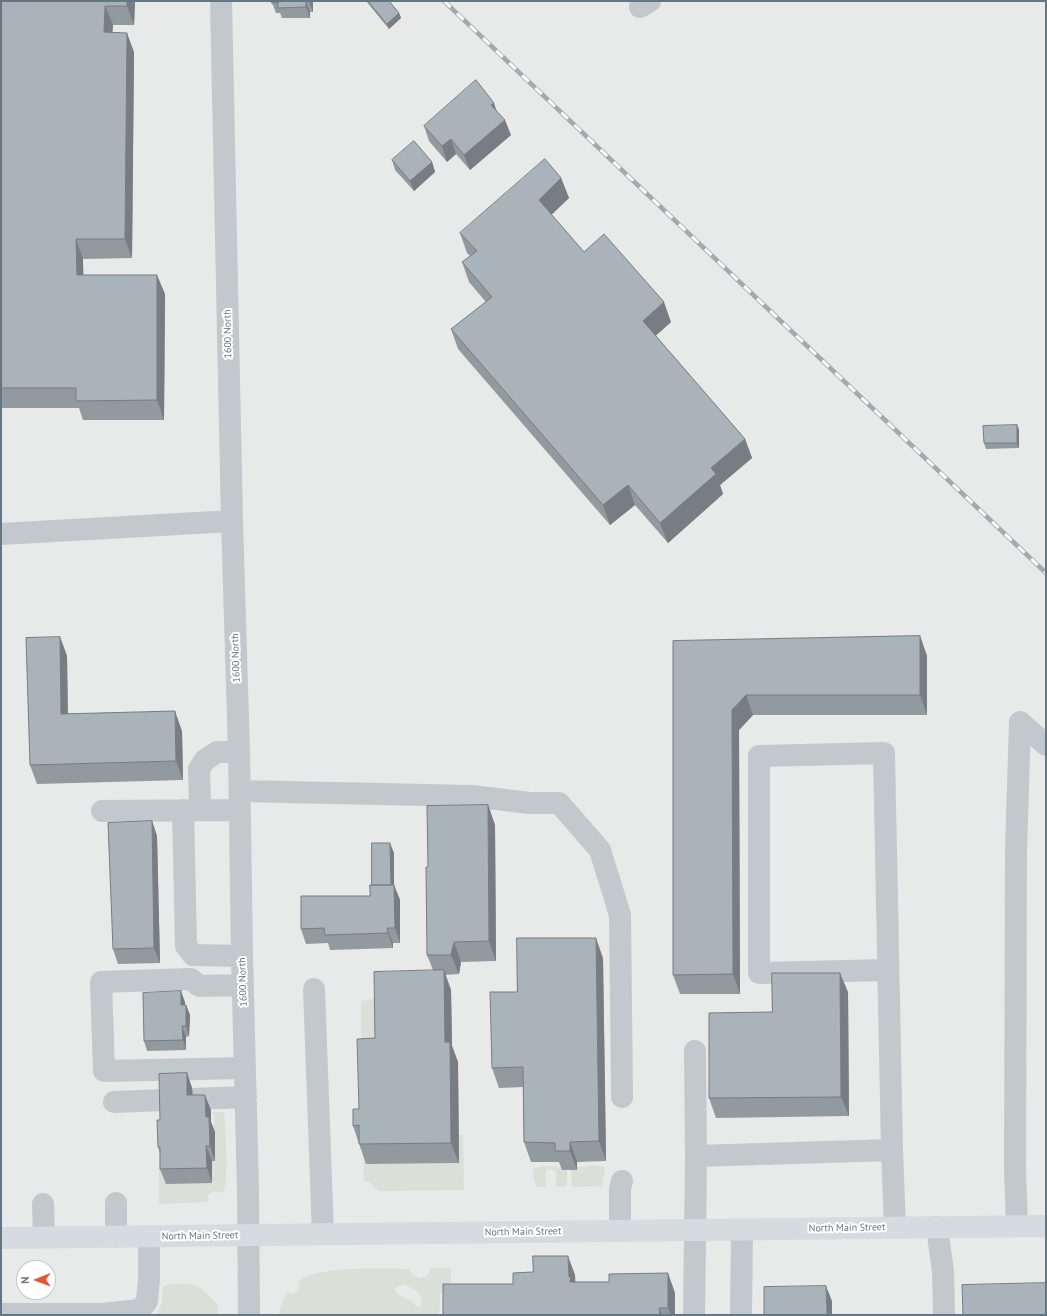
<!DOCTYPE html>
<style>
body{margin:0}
#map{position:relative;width:1047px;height:1316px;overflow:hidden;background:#fafaf8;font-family:"PT Sans",sans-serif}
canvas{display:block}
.frame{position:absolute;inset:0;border:2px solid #657683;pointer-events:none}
.north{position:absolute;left:16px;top:1260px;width:40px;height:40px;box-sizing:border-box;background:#fff;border:1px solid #c1c8cd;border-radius:50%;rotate:269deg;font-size:11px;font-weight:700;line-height:16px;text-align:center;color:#657683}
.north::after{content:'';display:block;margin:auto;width:14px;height:18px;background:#e4572e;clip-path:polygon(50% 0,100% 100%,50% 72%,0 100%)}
</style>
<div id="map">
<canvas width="1047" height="1316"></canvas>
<div class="frame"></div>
<div class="north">N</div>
</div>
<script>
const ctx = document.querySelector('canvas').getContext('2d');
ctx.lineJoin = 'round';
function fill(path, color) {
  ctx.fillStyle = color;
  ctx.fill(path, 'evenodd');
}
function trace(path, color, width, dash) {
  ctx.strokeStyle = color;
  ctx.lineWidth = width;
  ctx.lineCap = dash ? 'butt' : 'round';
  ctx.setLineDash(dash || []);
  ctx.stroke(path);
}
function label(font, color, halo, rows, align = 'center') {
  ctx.font = font + ' "PT Sans",sans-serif';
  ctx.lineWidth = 4;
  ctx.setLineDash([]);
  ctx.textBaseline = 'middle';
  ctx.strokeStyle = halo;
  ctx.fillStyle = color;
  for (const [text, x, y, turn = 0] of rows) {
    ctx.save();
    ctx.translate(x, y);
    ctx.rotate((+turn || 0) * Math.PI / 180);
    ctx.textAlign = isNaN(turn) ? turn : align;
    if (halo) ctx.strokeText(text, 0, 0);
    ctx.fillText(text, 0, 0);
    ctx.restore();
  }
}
fill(new Path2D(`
 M1 1H1046V1315H1ZM24 1268H48V1292H24Z`), '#e8e9e9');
fill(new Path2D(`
 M372 999 377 1000 382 1052 361 1050V1000L363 1001Z
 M211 1112H224C225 1127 230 1185 222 1193L214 1191 208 1195V1202L159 1204V1152L163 1151 212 1183V1161H215V1132L211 1130C215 1125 215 1121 214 1115Z
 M458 1135H463L464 1190 380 1191C372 1188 374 1182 364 1181L363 1145 367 1164 458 1163Z
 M592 1165 605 1167 602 1186 572 1187 571 1170H577V1167H584Z
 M544 1166 562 1168 567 1170V1186L556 1187V1172L552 1169 547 1170 545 1175 546 1187H536L532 1169Z
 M430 1268H451V1293L440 1294V1310L437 1315H279L282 1303 286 1295 289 1292 293 1295 300 1288 298 1282C318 1265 381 1269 409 1269 412 1280 430 1282 430 1268ZM402 1285C412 1286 424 1294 422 1304L418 1307 414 1304 412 1301 397 1294 395 1288Z
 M170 1284C198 1283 198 1285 217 1304L218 1315H157L162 1302 163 1287Z`), '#dadfd7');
trace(new Path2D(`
 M221 1 232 521 239 752 242 956 248 1191 249 1315
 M640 7 650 1
 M1 534 232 521
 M240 791 472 796 530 803H559L600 850 620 915 622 1097
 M183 810 186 946 193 955 242 956
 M200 810 199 769 205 760 217 752H239
 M102 811 240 810
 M888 970 759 973V756L884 753 892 1150 895 1227
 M243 985 199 986 191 979 101 982 104 1071 245 1068
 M314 989 323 1234
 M193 1099 246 1097
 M114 1102 165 1100
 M696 1156 892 1150
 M116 1203V1237
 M43 1204 44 1237
 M1017 1226 1015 1170 1016 851 1020 722 1046 745
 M937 1227 943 1272 944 1315
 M620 1231V1189L622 1181
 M1 1314H102L140 1310 147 1301 149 1279V1237
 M694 1315 696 1156 695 1051
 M741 1315 742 1230`), '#c3c8cc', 22);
trace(new Path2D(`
 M1 1238 1046 1226`), '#d6dbdf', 22);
const rail = new Path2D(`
 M444 1 1046 573`);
trace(rail, '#a2aab0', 4.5);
trace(rail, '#fff', 3, [9]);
fill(new Path2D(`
 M1 1H135L134 25H113L112 32 134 52 132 258 83 259V275L165 294 164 420H83L79 408H1Z
 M272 1H313V12H310V18H282L280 13H276L272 3Z
 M366 1H389L399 13 401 18 389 29Z
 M497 112 511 135 470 170 456 154 447 162 429 141 424 126Z
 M392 160 432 162 435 172 414 191 395 170Z
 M561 178 569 198 551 215 584 252 671 322 655 336 745 439 752 458 720 485 723 494 668 543 635 505 610 525 458 349 451 329 486 302 469 282 462 262 470 256 467 253 460 233Z
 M1017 425 1019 430V448L986 449 984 443Z
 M920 636 927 656V715H753L739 730 740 994H680L673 975V641Z
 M60 637 67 656 68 714 182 731 183 780 37 784 30 765Z
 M488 805 495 825 496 961 461 962 459 974 445 975 451 990 452 1046 458 1062 459 1163 366 1164 353 1126 359 1109 375 1038 433 970 427 955 428 867Z
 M152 821 157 836 160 963 118 964 113 949Z
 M394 853V885L400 900V943H393V948L330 950 328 943 306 944 301 929 370 896Z
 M603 958 606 1161 577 1162V1170H562L559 1162H531L524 1142 523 1087 499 1088 492 1068 517 992Z
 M848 992 849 1116 716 1118 709 1098 772 1012Z
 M185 1002V1005H186L190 1015 189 1036 186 1037V1050L147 1051 144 1041Z
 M187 1073 192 1088 193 1095 211 1110V1122L215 1132V1161H212V1183L166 1184 160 1169V1153L158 1147 160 1120Z
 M533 1272 575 1275V1282L675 1293V1315H443L513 1284Z`), '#929a9f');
fill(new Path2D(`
 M127 1H135L134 25 127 6Z
 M309 1H313V12Z
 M306 2 310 12V18L306 7Z
 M105 6 113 25 111 52 104 32Z
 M399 13 401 18 389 29 387 24Z
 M127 33 134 52 132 258 125 239Z
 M494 103 499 118 491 105Z
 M505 120 511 135 470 170 464 155Z
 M451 139 456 154 447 162 442 146Z
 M432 162 435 172 414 191 410 181Z
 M561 178 569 198 546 220 539 200Z
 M76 239 83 259 84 295 77 275Z
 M157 275 165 294 164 420 157 400Z
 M664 302 671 322 650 341 643 321Z
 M1017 425 1019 430V448L1017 443Z
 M745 439 752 458 720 485 723 494 668 543 660 523 711 468Z
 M628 485 635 505 610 525 603 505Z
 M920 636 927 656V715L920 695Z
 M60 637 67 656 68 734 61 714Z
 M746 695 753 715 739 730 740 994 733 974 732 710Z
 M175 711 182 731 183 780 176 761Z
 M488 805 495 825 496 961 489 941Z
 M152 821 157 836 160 963 154 948Z
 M390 843 394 853V885L400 900V943L395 928 391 888Z
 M387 928 393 943V948L388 933Z
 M596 938 603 958 606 1161 599 1141Z
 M454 942 461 962 459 974 451 955Z
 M444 970 451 990 452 1046 458 1062 459 1163 451 1143 445 1042Z
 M840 973 848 992 849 1116 841 1097Z
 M181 991 185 1002V1016L181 1005Z
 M186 1005 190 1015 189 1036 186 1026Z
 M182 1026 186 1037V1050L183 1040Z
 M187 1073 192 1088 193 1110 187 1095Z
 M205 1095 211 1110V1122L215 1132V1161L210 1146 206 1117Z
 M570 1142 577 1162V1170L570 1151Z
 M206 1146 212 1161V1183L207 1168Z
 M568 1256 575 1275 576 1290 578 1302 569 1277Z
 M668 1273 675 1293V1315H671L668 1308Z
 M826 1286 832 1301V1315H827Z
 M659 1308 662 1315H660Z`), '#777d82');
const building = new Path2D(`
 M1 1H127V6H105L104 32 127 33 125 239H76L77 275H157V400L76 401V388H1Z
 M272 1H309L306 2V7L278 8V2L272 3Z
 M368 1H389L399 13 387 24Z
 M476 80 494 103 491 105 505 120 464 155 451 139 442 146 424 126Z
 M414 141 432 162 410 181 392 160Z
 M545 159 561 178 539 200 584 252 604 234 664 302 643 321 745 439 711 468 716 474 660 523 628 485 603 505 451 329 492 297 462 262 477 251 460 233Z
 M1017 425V443H984L983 426Z
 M920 636V695H746L732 710 733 974 673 975V641Z
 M60 637 61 714 175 711 176 761 30 765 26 638Z
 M488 805 489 941 454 942 451 955H427L426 867H428L427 806Z
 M152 821 154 948 113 949 108 823Z
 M372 843H390L391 885H372Z
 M370 885H394L395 928H387L388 933 325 935 324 928 301 929V896H370Z
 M517 938H596L599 1141 570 1142V1151H555V1143L524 1142 523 1067 492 1068 490 992H517Z
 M444 970 445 1042H450L451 1143 359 1144V1125L353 1126V1109H359L357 1039 375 1038 374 972Z
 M772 973H840L841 1097 709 1098V1013L772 1012Z
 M181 991V1005H186V1026H182L183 1040 144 1041 143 993Z
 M187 1073V1095H205L206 1117H209L210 1146H206L207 1168 160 1169V1147H158L157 1120H160L159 1074Z
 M533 1256H568L569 1277H571L570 1282H609V1274L668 1273V1308H659L660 1315H443V1284H513V1273L533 1272Z
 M1046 1283V1315H963L962 1285Z
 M826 1286 827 1315H764V1287Z`);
fill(building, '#aab3b9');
trace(building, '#777d82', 1);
label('10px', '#657683', '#fff', [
 ["1600 North",228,334,-91],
 ["1600 North",236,658,-92],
 ["1600 North",243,982,-92],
 ["North Main Street",847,1228,-1],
 ["North Main Street",523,1232,-1],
 ["North Main Street",200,1236,-1]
]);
</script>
